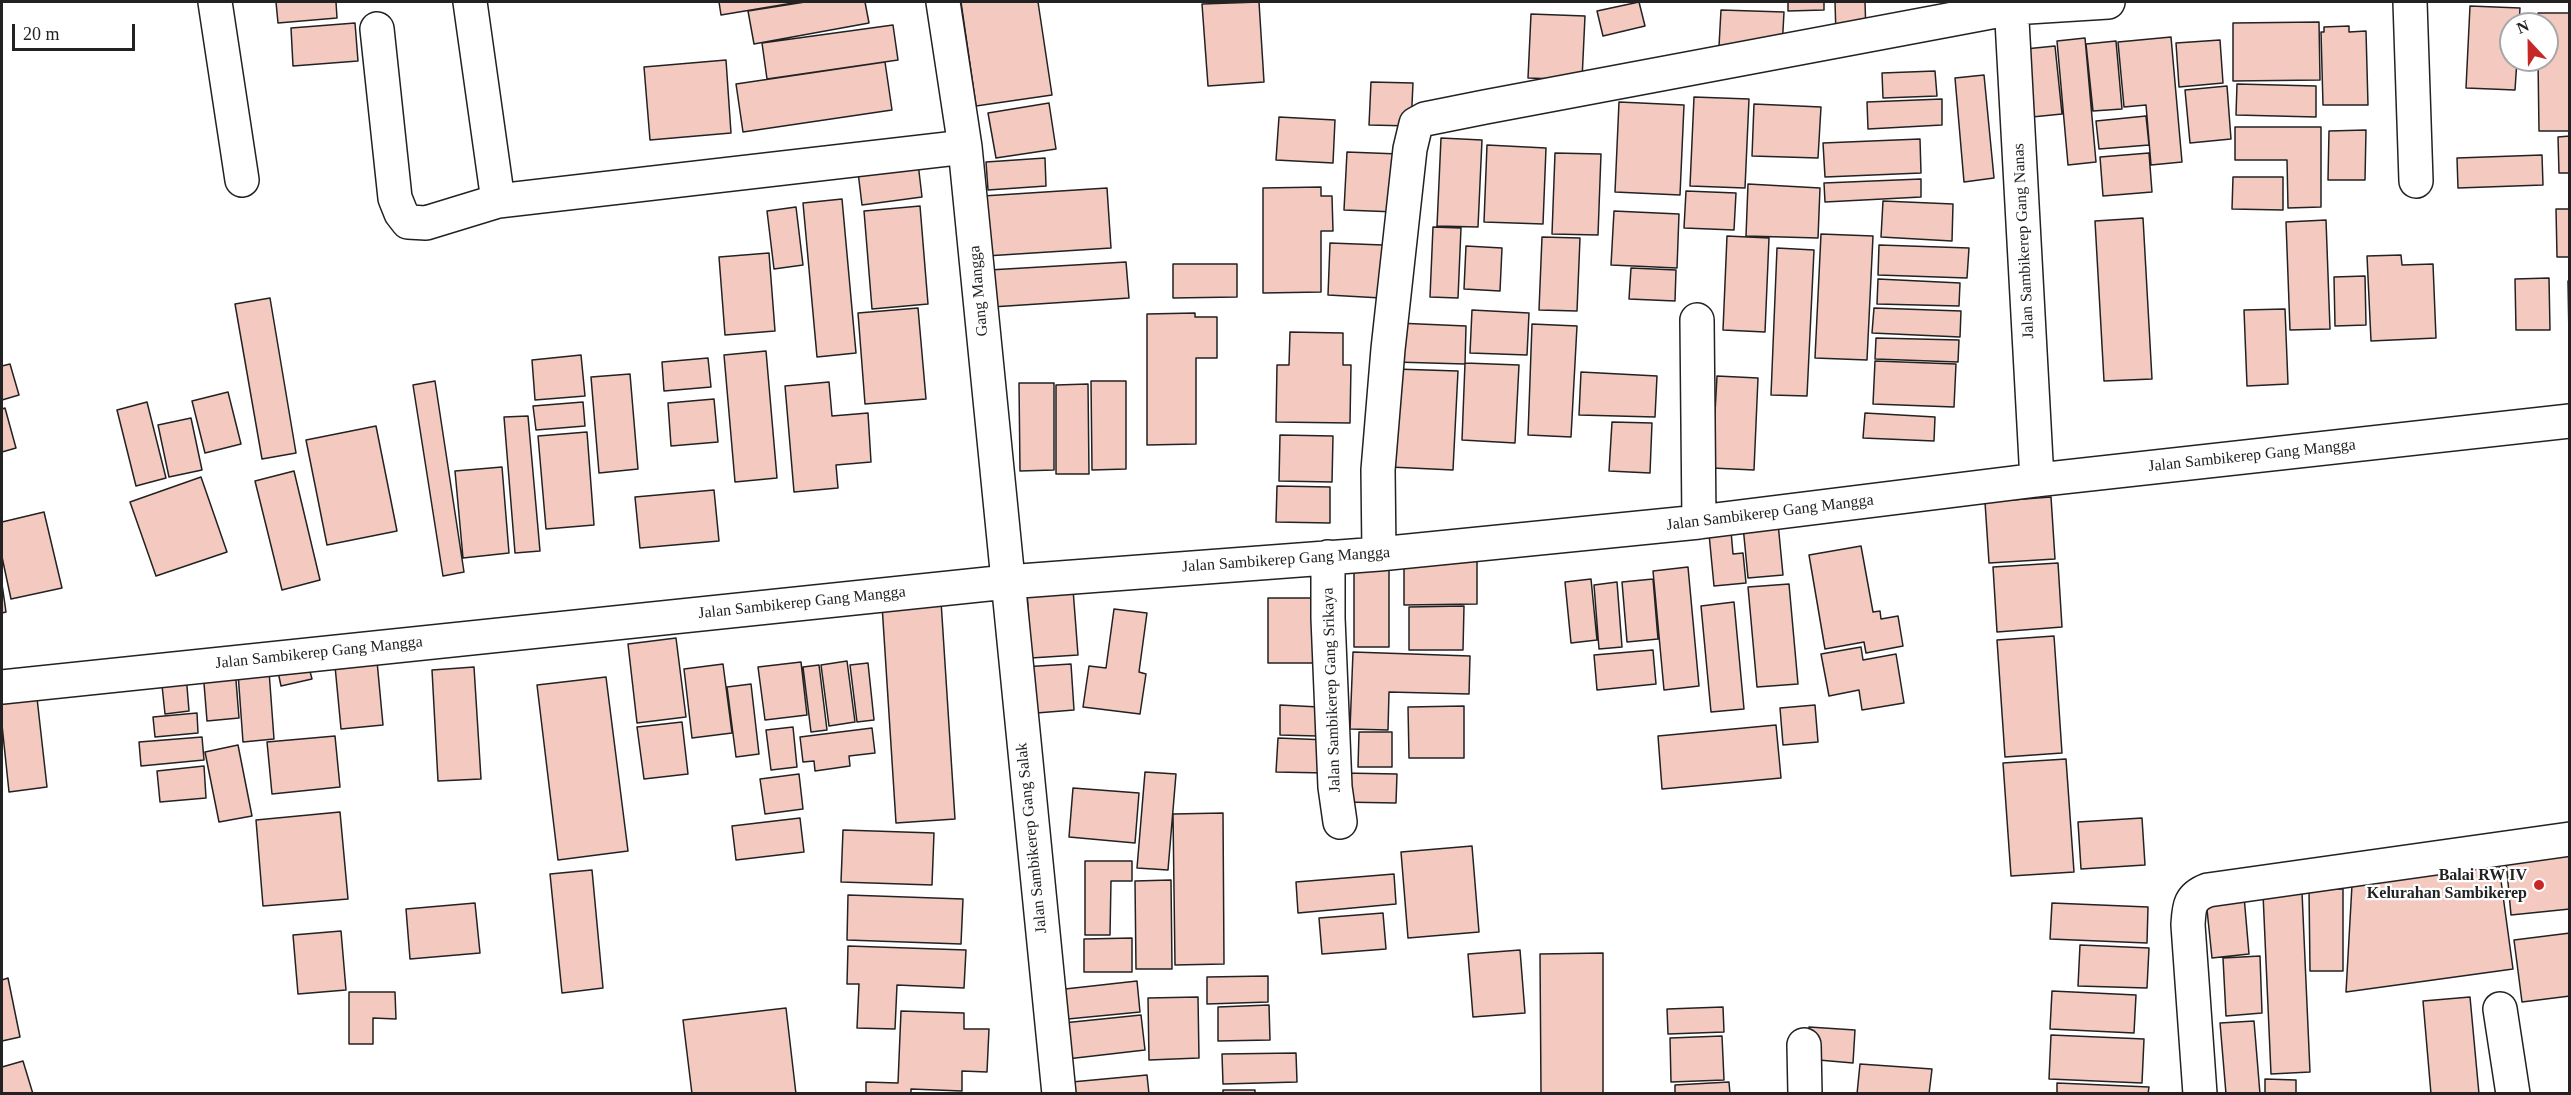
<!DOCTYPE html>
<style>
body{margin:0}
#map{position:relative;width:2571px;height:1095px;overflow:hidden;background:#fff;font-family:"Times New Roman",serif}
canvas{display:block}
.frame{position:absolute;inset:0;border:3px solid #222;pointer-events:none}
.north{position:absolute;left:2499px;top:12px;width:60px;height:60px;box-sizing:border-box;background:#fff;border:2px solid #a7a7a7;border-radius:50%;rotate:338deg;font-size:16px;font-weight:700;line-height:24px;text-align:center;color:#222}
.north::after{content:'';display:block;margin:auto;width:21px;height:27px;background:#c62828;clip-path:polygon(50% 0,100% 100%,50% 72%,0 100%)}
.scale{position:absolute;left:12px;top:24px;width:123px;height:27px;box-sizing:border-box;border:3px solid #222;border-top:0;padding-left:8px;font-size:18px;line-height:21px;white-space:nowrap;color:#222;-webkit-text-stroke:4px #fff;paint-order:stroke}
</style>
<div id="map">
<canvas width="2571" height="1095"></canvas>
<div class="frame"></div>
<div class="north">N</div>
<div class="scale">20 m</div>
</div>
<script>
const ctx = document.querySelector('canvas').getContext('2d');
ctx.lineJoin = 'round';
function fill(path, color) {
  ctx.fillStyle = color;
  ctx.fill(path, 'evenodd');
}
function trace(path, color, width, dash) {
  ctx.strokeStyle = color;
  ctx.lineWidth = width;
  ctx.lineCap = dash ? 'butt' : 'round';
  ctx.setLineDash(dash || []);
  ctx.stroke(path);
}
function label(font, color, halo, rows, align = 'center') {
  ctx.font = font + ' "Times New Roman",serif';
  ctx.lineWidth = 4.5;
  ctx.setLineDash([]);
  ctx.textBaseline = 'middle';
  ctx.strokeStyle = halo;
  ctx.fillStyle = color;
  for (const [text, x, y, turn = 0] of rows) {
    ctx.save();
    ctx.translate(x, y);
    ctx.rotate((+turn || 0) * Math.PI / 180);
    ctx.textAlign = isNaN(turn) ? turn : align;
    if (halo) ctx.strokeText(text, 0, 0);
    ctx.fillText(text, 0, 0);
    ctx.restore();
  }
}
const building = new Path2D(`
 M276 2H336L337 18 278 23Z
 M719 2H799L721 15Z
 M805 2H865L869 23 754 44 748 11Z
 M961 2H1038L1052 95 976 106Z
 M1259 2 1264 82 1208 86 1202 4Z
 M1639 2 1645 26 1603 36 1597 11Z
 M1788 2H1824V10L1788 11Z
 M1835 2H1865L1866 33 1836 35Z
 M2470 6 2520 8 2519 24H2511V60H2517L2515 90 2466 88Z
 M1721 10 1784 12 1782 49 1719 46Z
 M2538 13H2570V131H2539L2538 60H2547V24H2538Z
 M1531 14 1585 16 1582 80 1528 78Z
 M2319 22 2320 80 2233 81V23Z
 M355 23 358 61 293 66 291 28Z
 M893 25 898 60 767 79 762 43Z
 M2349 26V32L2366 31 2368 105H2323L2321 32H2324V27Z
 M2171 37 2182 162 2151 165 2146 105 2124 107 2118 42Z
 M2085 38 2096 162 2068 165 2057 41Z
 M2220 40 2223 83 2179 87 2176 43Z
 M2116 41 2122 109 2093 111 2086 44Z
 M2055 46 2062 114 2032 117 2025 49Z
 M726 60 731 133 650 140 644 67Z
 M885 62 892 110 743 132 736 84Z
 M1935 71 1937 96 1883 98 1882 73Z
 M1984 75 1994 178 1964 182 1955 78Z
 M1371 82 1413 83 1411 126 1369 125Z
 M2237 84 2316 86V117L2236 115Z
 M2227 86 2231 139 2190 143 2185 90Z
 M1694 97 1749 99 1745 188 1690 186Z
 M1942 99V125L1868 129 1867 102Z
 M1619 102 1684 105 1680 195 1615 192Z
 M1049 103 1056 149 996 158 988 113Z
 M1754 104 1821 107 1818 158 1752 156Z
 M2146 116 2149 145 2099 149 2096 121Z
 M1279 117 1335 120 1333 163 1276 160Z
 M2235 127H2321V207L2288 208 2287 160H2235Z
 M2366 130 2365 180H2328L2329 131Z
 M2570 136V173H2559L2558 137Z
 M1441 138 1482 140 1478 227 1437 226Z
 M1920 139 1921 173 1825 177 1823 143Z
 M1487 145 1546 148 1543 224 1484 222Z
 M1347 152 1399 154 1396 212 1344 210Z
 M1555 153 1601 154 1598 235 1552 234Z
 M2149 153 2152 192 2103 196 2100 157Z
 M2542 155 2543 185 2458 188 2457 158Z
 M1045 158 1046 186 988 190 986 162Z
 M918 163 922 197 862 205 858 172Z
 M2233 177H2283V210L2232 209Z
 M1921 179V197L1825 202 1824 183Z
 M1748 184 1820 188 1818 238 1746 236Z
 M1321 187V196H1332L1333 231H1321V292L1263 293V188Z
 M1107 188 1111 248 986 256 983 196Z
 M1686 191 1736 193 1734 230 1684 228Z
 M842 199 856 353 817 357 803 203Z
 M1883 201 1953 204 1952 241 1881 237Z
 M920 206 928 304 872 309 864 211Z
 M796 207 803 265 774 269 767 211Z
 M2556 209H2570V257H2557Z
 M1614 211 1679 214 1677 268 1611 265Z
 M2143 218 2152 379 2104 381 2095 221Z
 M2326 220 2330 329 2290 330 2286 222Z
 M1433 227 1461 228 1458 298 1430 297Z
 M1821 234 1873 236 1867 360 1815 358Z
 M1727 236 1769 238 1765 332 1723 330Z
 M1542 237 1580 238 1577 311 1539 310Z
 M1330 243 1383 245 1381 298 1328 295Z
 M1879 245 1969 248 1967 278 1878 275Z
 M1466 246 1502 248 1500 291 1464 289Z
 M1777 248 1814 250 1807 396 1771 395Z
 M769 253 775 331 725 335 719 257Z
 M2401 255 2402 265 2433 264 2436 338 2371 341 2367 256Z
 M1126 262 1129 298 992 307 989 270Z
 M1173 264H1237V297L1173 298Z
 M1631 268 1676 270 1675 301 1629 299Z
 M2365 276 2366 325 2335 326 2334 277Z
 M2549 278 2550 330H2516L2515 279Z
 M1878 279 1960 283 1959 306 1877 304Z
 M2568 281H2570L2569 337Z
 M270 298 296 453 262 459 235 304Z
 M918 308 926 399 865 404 858 313Z
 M1874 308 1961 311 1960 337 1872 333Z
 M2285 309 2288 384 2247 386 2244 310Z
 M1472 310 1529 313 1527 355 1470 353Z
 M1195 313V317H1217V358H1196V444L1147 445V314Z
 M1397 323 1466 326 1465 364 1395 362Z
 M1532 324 1577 326 1571 437 1528 435Z
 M1290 332 1343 333V365H1351L1350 423 1276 422 1277 365H1289Z
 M1876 338 1959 340 1958 362 1875 359Z
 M766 351 777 478 735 482 724 355Z
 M581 355 585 396 535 400 532 360Z
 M708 358 711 387 664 391 662 362Z
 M1875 361 1956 364 1954 407 1873 404Z
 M1465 363 1519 365 1515 443 1462 440Z
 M10 364 19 395 2 400V366Z
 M1395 369 1458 371 1453 470 1390 467Z
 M1581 372 1657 376 1655 417 1579 415Z
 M630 374 638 469 599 473 591 377Z
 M1717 376 1758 378 1754 470 1712 468Z
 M435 381 464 572 443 576 413 385Z
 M1091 381H1126V469L1092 470Z
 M829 382 832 416 868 413 871 462 836 465 838 488 794 492 785 386Z
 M1019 383H1054V470L1020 471Z
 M1088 384 1089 474H1056V385Z
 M228 392 241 444 205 453 192 401Z
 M714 399 718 442 671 446 668 403Z
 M147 402 166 478 136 486 117 410Z
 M583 402 585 426 536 430 533 406Z
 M5 408 16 448 2 452V409Z
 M1865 413 1935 417 1934 441 1863 438Z
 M528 416 540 551 515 553 504 417Z
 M191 418 202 470 169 477 158 425Z
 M1612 422 1652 423 1650 473 1609 471Z
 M376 426 397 531 327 545 306 440Z
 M587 432 594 525 546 529 538 436Z
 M1280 435 1333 436 1332 482 1279 481Z
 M502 467 509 553 463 558 455 471Z
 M294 471 320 580 282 590 255 481Z
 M201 477 227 552 156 576 130 502Z
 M1277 486 1330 487V523L1276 522Z
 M714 490 719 541 640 548 635 497Z
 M2051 497 2055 559 1989 563 1985 502Z
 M44 512 62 588 11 599 2 557V522Z
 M1778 523 1783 575 1748 578 1743 526Z
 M1731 531 1733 554 1743 553 1746 583 1714 586 1709 534Z
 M1861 546 1873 612 1880 611 1881 619 1898 616 1903 646 1866 653 1864 642 1825 649 1809 555Z
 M1477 553V604L1404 605V554Z
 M1354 559H1389V647H1354Z
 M2058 563 2062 627 1997 632 1993 567Z
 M1688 567 1699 686 1664 690 1653 571Z
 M1591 579 1597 640 1571 643 1565 582Z
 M1653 579 1658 639 1627 642 1622 582Z
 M1617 582 1622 647 1599 649 1594 585Z
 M2 584 6 612 2 613Z
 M1789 584 1798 684 1757 687 1748 587Z
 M1073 589 1078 655 1031 658 1027 592Z
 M1268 598H1318V663H1268Z
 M941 601 955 819 896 823 882 605Z
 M1734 602 1744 709 1711 712 1701 606Z
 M1464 606 1463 650H1409V607Z
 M1114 609 1147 613 1139 672 1146 674 1140 714 1083 707 1089 666 1106 668Z
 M2054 636 2062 753 2005 757 1997 640Z
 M676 638 686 717 637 723 628 644Z
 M1861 647 1863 660 1896 654 1904 703 1862 710 1859 690 1829 696 1821 654Z
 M1653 650 1656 684 1597 690 1594 655Z
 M1353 652 1470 656 1469 694 1389 692 1388 730 1350 729Z
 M307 660 312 679 281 686 277 667Z
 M377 661 383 725 341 729 335 666Z
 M847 661 855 722 829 726 821 665Z
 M801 662 807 715 765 720 758 667Z
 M868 663 874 720 857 722 850 665Z
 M723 664 732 733 692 738 684 669Z
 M1071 664 1074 710 1024 714 1022 667Z
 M819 665 827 730 811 732 803 667Z
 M474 667 481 779 438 781 432 670Z
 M235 668 239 718 207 721 203 671Z
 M269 671 274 739 243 742 238 673Z
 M186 674 189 711 165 714 161 676Z
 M606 677 628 851 558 860 537 685Z
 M751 684 759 754 736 757 727 687Z
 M37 698 47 787 9 792 2 725V703Z
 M1280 705 1319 707 1317 736 1280 735Z
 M1815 705 1818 742 1783 745 1780 708Z
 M1464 706V758H1409L1408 707Z
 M197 713 198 733 155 737 153 717Z
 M682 722 688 774 644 779 637 727Z
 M1776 725 1781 778 1662 789 1658 736Z
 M793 727 797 767 771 770 766 730Z
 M872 728 875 753 849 756 850 766 815 771 814 761 803 762 800 737Z
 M1359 732H1392V767H1358Z
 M335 736 340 787 272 794 267 742Z
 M202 737 204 760 141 766 139 742Z
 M1278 738 1327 740 1326 773 1276 772Z
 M238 745 252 816 219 822 205 752Z
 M2066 759 2074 872 2011 876 2003 763Z
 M204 766 206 798 160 802 157 771Z
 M1145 772 1176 774 1168 870 1137 868Z
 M1342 773 1397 774 1396 803 1341 802Z
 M799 774 803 809 765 814 760 779Z
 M1073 788 1139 793 1135 843 1069 837Z
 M340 812 348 899 263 906 256 820Z
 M1223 813 1224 964 1175 965 1173 814Z
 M800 818 804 852 736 860 732 826Z
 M2142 818 2145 865 2081 869 2078 822Z
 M843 830 934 833 932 885 841 882Z
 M1472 846 1479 932 1408 938 1401 852Z
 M2570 854V909L2511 915 2506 861Z
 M1085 861H1132V881H1111L1110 935H1085Z
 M2499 866 2513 969 2346 992 2352 885Z
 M592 870 603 988 562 993 550 874Z
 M1394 874 1396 904 1298 913 1296 882Z
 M1171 880 1172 969H1136L1135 881Z
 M2309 889H2343V971H2310Z
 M2302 892 2310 1072 2271 1074 2263 894Z
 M848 895 963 899 961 944 847 940Z
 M2244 896 2249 954 2212 958 2206 900Z
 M475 903 480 953 410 959 406 909Z
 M2052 903 2148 907 2147 943 2050 939Z
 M1383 913 1386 949 1322 954 1319 918Z
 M341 931 346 990 298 994 293 935Z
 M2570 933V996L2522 1002 2514 940Z
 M1132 938V972H1084V939Z
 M2080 945 2149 948 2147 988 2078 986Z
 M848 946 966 950 964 988 897 985 895 1029 857 1028 859 984H847Z
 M1520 950 1525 1013 1473 1017 1468 954Z
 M1603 953V1094H1541L1540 954Z
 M2260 956 2262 1013 2226 1016 2223 958Z
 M1268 976V1002L1207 1004V977Z
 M8 978 20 1037 2 1041V980Z
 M1137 981 1140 1012 1068 1019 1065 989Z
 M2052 991 2136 995 2134 1033 2050 1029Z
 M349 992H395L396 1019 373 1018V1044H349Z
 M1198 997 1199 1058 1149 1060 1148 998Z
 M2470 997 2479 1094H2431L2423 1001Z
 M1269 1005 1270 1040 1218 1041V1007Z
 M1723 1007 1724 1032 1668 1034 1667 1009Z
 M786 1008 796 1094H692L683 1020Z
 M901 1011 964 1013V1029H989L987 1072 962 1071V1091L911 1089V1094H866V1082L898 1083Z
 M1141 1015 1145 1050 1067 1059 1063 1023Z
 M2254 1021 2260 1094H2226L2220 1023Z
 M1809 1027 1855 1030 1853 1063 1807 1059Z
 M2051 1035 2144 1039 2142 1083 2049 1079Z
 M1722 1036 1724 1080 1671 1082 1670 1038Z
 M1296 1053 1297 1082 1223 1084 1222 1054Z
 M23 1061 33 1094H2V1067Z
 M1860 1064 1932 1069 1929 1094H1857Z
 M1147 1075 1149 1094H1062L1061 1083Z
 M2265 1079 2296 1080V1094H2265Z
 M1729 1082 1730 1094H1675V1085Z
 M2057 1083 2149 1087 2148 1094H2057Z
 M1223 1090H1255V1094H1223Z`);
fill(building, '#f3c9c0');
trace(building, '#222', 1.5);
const street = new Path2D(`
 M215 2 242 180
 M470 2 498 201 965 147
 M943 2 965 147 1059 1094
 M2011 2 2037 480
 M2410 2 2416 181
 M377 29 395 198 401 213 408 222 426 223 498 201
 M1697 320 1699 522
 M1379 554 1378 470 1388 349 1410 149 1416 124 1425 119 1485 107 2012 8 2108 2
 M1328 557V618L1335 787 1340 822
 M2 687 1007 582 1379 554 1699 522 2037 480 2570 421
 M2500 1009 2513 1094
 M1804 1045 1805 1094
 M2200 1094 2188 925C2189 907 2189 897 2208 890L2570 839`);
trace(street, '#222', 36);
trace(street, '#fff', 33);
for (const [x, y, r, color] of [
 [2539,885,6,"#c62828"]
]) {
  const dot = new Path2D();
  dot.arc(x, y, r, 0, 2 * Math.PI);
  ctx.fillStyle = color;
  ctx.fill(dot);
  trace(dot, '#fff', 2);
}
label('16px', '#222', '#fff', [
 ["Jalan Sambikerep Gang Nanas",2024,241,-93],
 ["Gang Mangga",979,291,-95],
 ["Jalan Sambikerep Gang Mangga",2252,456,-6],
 ["Jalan Sambikerep Gang Mangga",1770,513,-7],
 ["Jalan Sambikerep Gang Mangga",1286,560,-4],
 ["Jalan Sambikerep Gang Mangga",802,603,-6],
 ["Jalan Sambikerep Gang Mangga",319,653,-6],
 ["Jalan Sambikerep Gang Srikaya",1332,690,-92],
 ["Jalan Sambikerep Gang Salak",1032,838,-96]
]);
label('bold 16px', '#222', '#fff', [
 ["Balai RW IV",2527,876],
 ["Kelurahan Sambikerep",2527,894]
], 'right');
</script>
